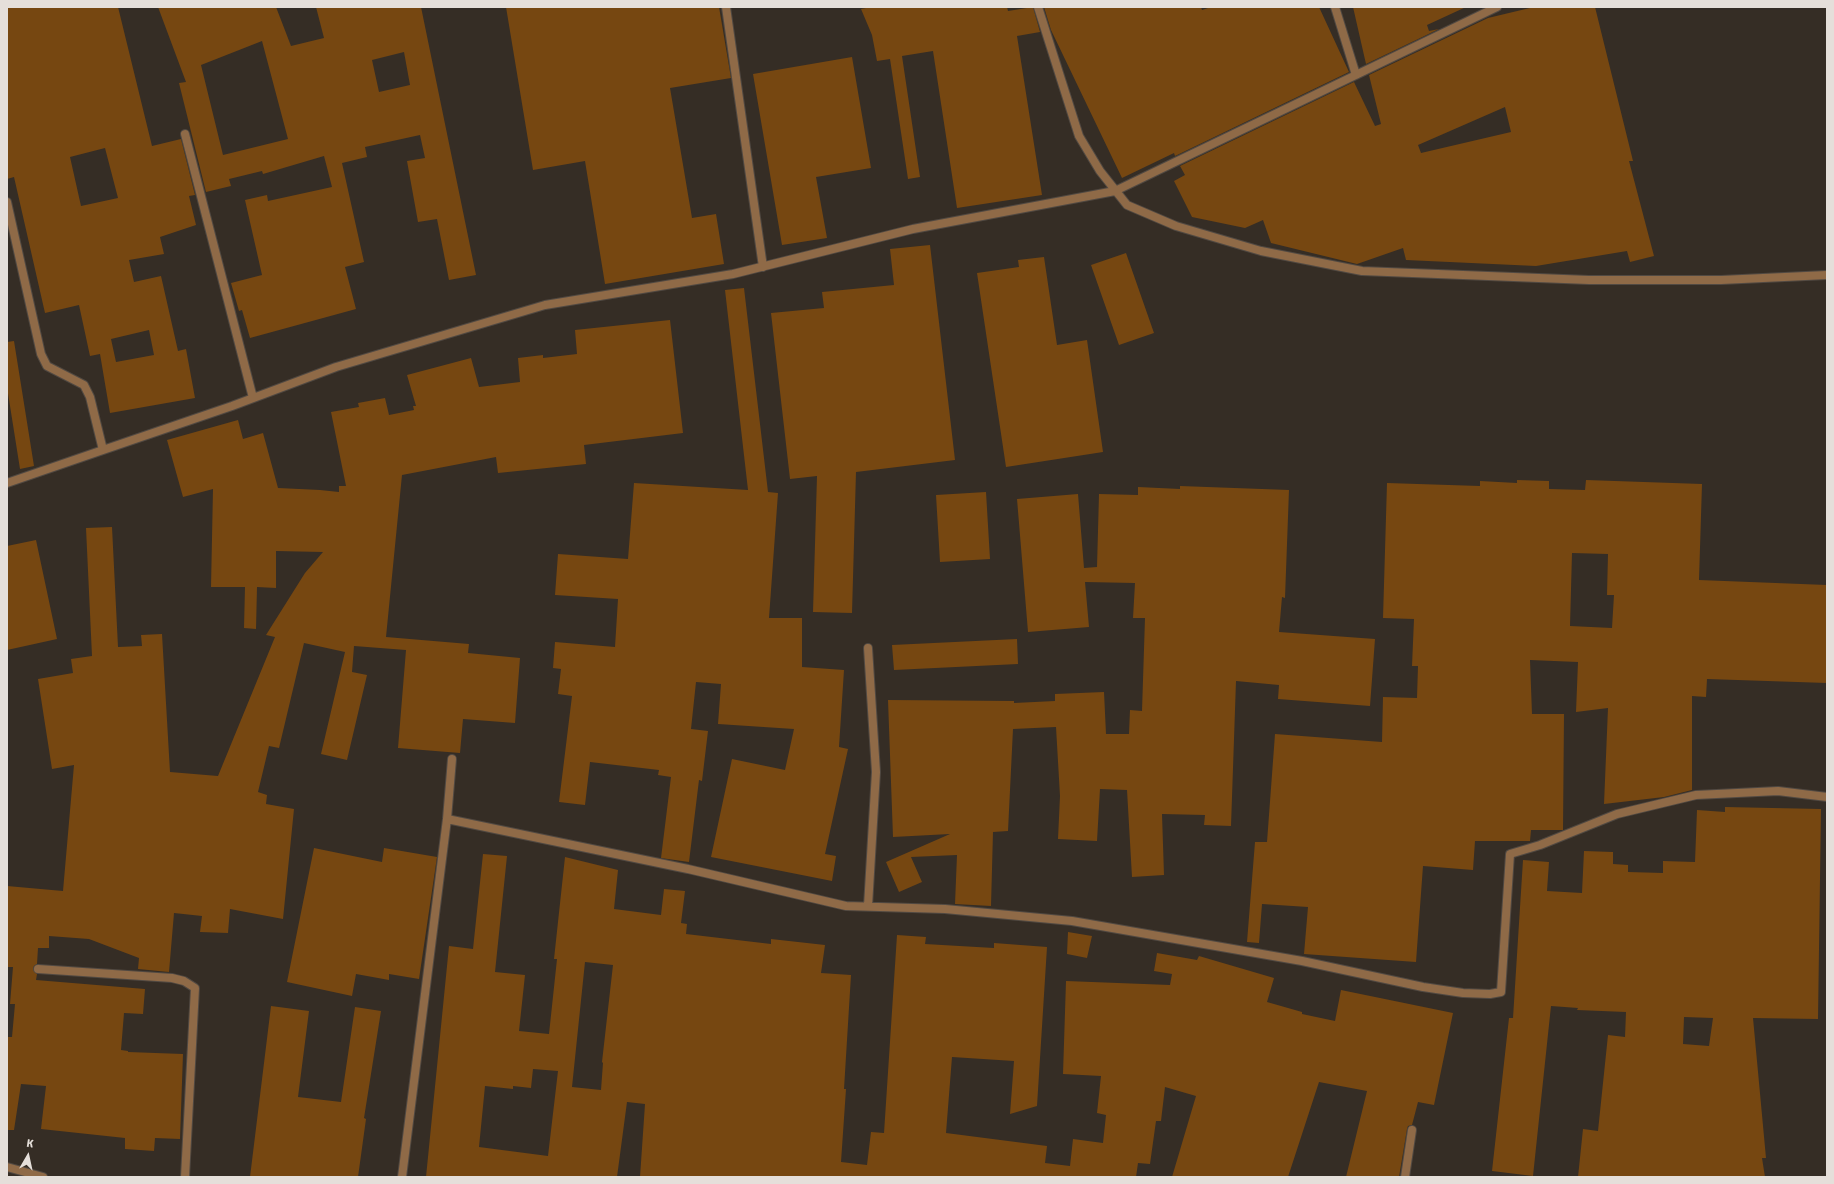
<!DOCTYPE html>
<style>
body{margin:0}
#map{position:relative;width:1834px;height:1184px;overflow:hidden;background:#352d25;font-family:Signika,sans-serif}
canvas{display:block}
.frame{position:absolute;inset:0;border:8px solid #e5dfda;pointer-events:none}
.north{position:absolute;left:8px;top:1136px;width:40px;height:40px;-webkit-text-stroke:3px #352d25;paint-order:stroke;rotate:9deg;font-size:11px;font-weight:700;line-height:16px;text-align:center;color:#e5dfda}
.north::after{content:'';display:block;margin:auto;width:14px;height:18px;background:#e5dfda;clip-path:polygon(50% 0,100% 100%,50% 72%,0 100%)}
</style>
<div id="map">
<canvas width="1834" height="1184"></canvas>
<div class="frame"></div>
<div class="north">K</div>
</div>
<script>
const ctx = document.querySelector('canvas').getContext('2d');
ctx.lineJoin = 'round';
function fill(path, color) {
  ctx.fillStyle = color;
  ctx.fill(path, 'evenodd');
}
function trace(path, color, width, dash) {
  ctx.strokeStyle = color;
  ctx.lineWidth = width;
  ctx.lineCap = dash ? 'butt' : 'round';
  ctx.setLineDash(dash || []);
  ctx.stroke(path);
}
fill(new Path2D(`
 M7 7H118L152 146 181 139 195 195 189 196 196 225 160 237 164 254 129 260 134 282 161 276 178 351 186 349 195 398 110 413 100 354 90 356 79 305 45 313 14 177 7 179ZM105 148 118 198 81 206 70 157ZM149 330 154 355 116 362 111 339Z
 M158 7H276L291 46 324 38 316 7H421L476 275 449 280 437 219 418 222 407 161 425 158 420 135 365 147 367 157 342 163 364 262 345 267 356 309 250 338 242 310 239 311 231 283 262 275 245 200 267 195 268 201 332 187 324 156 263 174 262 171 229 179 231 186 206 192 179 83 186 82ZM262 41 288 139 223 155 201 65ZM404 52 410 85 379 92 372 60Z
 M506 7H719L731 78 670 88 692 218 716 214 724 264 605 284 585 161 533 170Z
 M871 7H1007L1008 11 1033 7 1040 32 1017 36 1042 195 957 208 933 51 902 56 920 177 908 179 890 59 877 61 872 35 861 9Z
 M1044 7H1201L1202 10 1211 7H1319L1349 72 1175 156 1174 153 1122 178 1051 30Z
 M1353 7H1466L1427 25 1429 31 1439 29 1366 64Z
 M1534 7H1595L1633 161H1629L1654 256 1630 262 1627 251 1536 266 1406 260 1403 248 1357 264 1271 243 1263 220 1245 228 1192 217 1174 181 1185 175 1180 166 1354 82 1375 126 1381 124 1369 75 1488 18ZM1505 107 1511 132 1421 153 1418 145Z
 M852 57 871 168 816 177 827 238 782 245 753 74Z
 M930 245 955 460 856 472 852 613 813 612 817 476 790 479 771 313 824 308 822 292 894 285 890 249Z
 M1126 253 1154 333 1119 345 1091 265Z
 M1044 257 1057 345 1087 340 1103 452 1006 467 977 273 1019 267 1018 260Z
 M744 288 768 492 778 493 769 618H802V667L844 670 839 747 848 749 825 854 836 856 832 881 711 857 732 759 785 770 794 729 718 724 721 684 696 682 691 729 708 731 702 781 699 780 689 862 661 858 671 777 658 775 659 770 590 762 585 805 559 802 572 696 558 694 561 669 553 668 555 642 615 647 618 599 555 595 558 554 628 559 634 483 748 490 725 290Z
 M670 320 683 433 584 445 586 464 498 473 496 457 402 475 386 637 469 644 468 653 520 658 515 723 463 719 460 753 398 748 406 650 354 646 352 672 367 675 347 760 321 754 345 652 304 643 279 748 269 746 258 792 267 795 266 804 294 809 283 919 230 909 228 933 200 932 202 916 174 913 169 972 138 969 139 958 89 939 49 936V948H38L37 964 34 966 33 969 37 974 36 980 145 989 143 1014 124 1013 121 1050 128 1051V1052L183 1054 180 1139 155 1138 154 1151 125 1149V1138L41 1129 46 1086 21 1084 14 1130H7V1037H12L15 1004H10L13 967H7V886L63 891 74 765 52 769 38 679 73 673 71 659 92 656 86 528 112 527 118 647 142 646 141 635 162 634 170 772 218 776 275 637 266 635 305 573 323 552 276 551V588L257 587 256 629 244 628 245 587H211L213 489 183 497 167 440 238 420 243 439 263 433 278 488 320 490 339 492V486H346L331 412 359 407 358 403 385 398 389 415 414 410 413 406H416L407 375 471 358 479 387 520 382 518 358 543 355V358L577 354 575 330Z
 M14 341 34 466 20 469 7 387V342Z
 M1517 480 1549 481V489L1585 490 1586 480 1702 484 1699 580 1827 585V683L1707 679 1706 697 1692 696V790L1664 797 1604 804 1608 708 1576 712 1578 662 1530 660 1532 714H1564L1563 830H1531L1530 841H1475L1473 870 1423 866 1416 962 1304 954 1308 907 1262 904 1259 943 1247 942 1255 842H1267L1275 734 1382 742 1383 697 1417 698 1418 666H1412L1414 619 1383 618 1387 483 1480 486V481L1517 483ZM1572 553 1608 554 1607 595H1614L1612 628 1570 626Z
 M1180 486 1289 490 1285 598 1282 597 1279 632 1375 639 1370 706 1278 699 1279 685 1236 681 1231 826 1204 825 1205 815 1162 814 1164 875 1132 877 1127 790 1100 789 1097 841 1058 839 1060 796 1056 727 1013 729 1008 831 993 832 991 906 955 904 957 855 911 857 922 882 899 892 886 862 950 834 893 837 888 700 1014 701V703L1055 701V694L1104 692 1106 734H1129L1130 710 1142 711 1145 618H1133L1135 583 1085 582 1089 627 1028 632 1017 499 1078 494 1084 568 1097 567 1099 494 1138 495V487L1180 489Z
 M986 492 990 559 940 562 936 495Z
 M36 540 57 639 7 650V546Z
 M1017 639 1018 664 894 670 892 645Z
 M1725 807 1821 809 1818 1019 1753 1018 1766 1158H1762L1765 1177H1578L1583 1129 1598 1131 1608 1035 1625 1037 1626 1012 1577 1010 1578 1008 1551 1006 1533 1176 1492 1171 1509 1018H1513L1523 860 1549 862 1547 891 1582 893 1584 851 1613 852V864L1628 865V872L1663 873V861L1695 862 1697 810 1725 812ZM1684 1017 1713 1018 1709 1046 1683 1044Z
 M314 848 382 862 384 848 437 857 419 979 389 974V980L356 974 352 996 287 982Z
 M483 854 507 856 495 972 525 975 519 1031 549 1034 557 959H554L565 857 618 870 614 909 661 915 664 889 685 891 681 923 687 924 686 934 771 944V939L825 945 821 973 851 975 844 1089H846L841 1162 867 1165 871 1132 884 1133 897 935 926 937 925 944 994 948V943L1047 947 1037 1106 1010 1114 1014 1061 952 1057 946 1133 1047 1146 1045 1163 1070 1166 1073 1139 1103 1143 1106 1115 1097 1113 1101 1076 1063 1074 1066 981 1170 985 1172 974 1154 971 1157 953 1197 960 1199 956 1274 978 1267 1002 1302 1012V1014L1335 1021 1341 990 1453 1013 1434 1105 1418 1102 1412 1125 1408 1126 1407 1129 1399 1177H1346L1367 1091 1319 1082 1288 1177H1172L1196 1096 1165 1087 1161 1121H1156L1150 1164 1138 1163 1136 1177H640L645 1104 627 1102 617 1177H426L449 946 473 949ZM585 962 613 965 602 1062 603 1063 601 1090 572 1087ZM533 1069 558 1071 548 1156 479 1147 485 1086 513 1089V1086L531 1088Z
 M1068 932 1092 936 1087 958 1067 954Z
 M271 1006 309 1011 298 1097 341 1102 355 1007 381 1011 364 1118 366 1119 358 1177H250Z`), '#764711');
const street = new Path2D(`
 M726 7 763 267
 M1038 7 1079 136 1100 171 1127 205 1176 226 1261 251 1362 271 1589 280H1721L1827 275
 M1335 7 1356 75
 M185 134 253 398
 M7 202 41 354 47 366 84 385 90 397 103 450 232 406 336 367 545 305 733 274 913 229 1115 191 1497 7
 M7 483 103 450
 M447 819 688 869 846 906 945 909 1072 921 1302 961 1423 987 1463 993 1490 994 1501 992 1510 854 1540 845 1617 814 1696 795 1778 791 1827 797
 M868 906 876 772 868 648
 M38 969 172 978 184 981 195 988 185 1177
 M7 1167 43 1177
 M402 1177 447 819 452 759
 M1405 1177 1412 1130`);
trace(street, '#514942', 10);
trace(street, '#8f6a47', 8);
</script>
